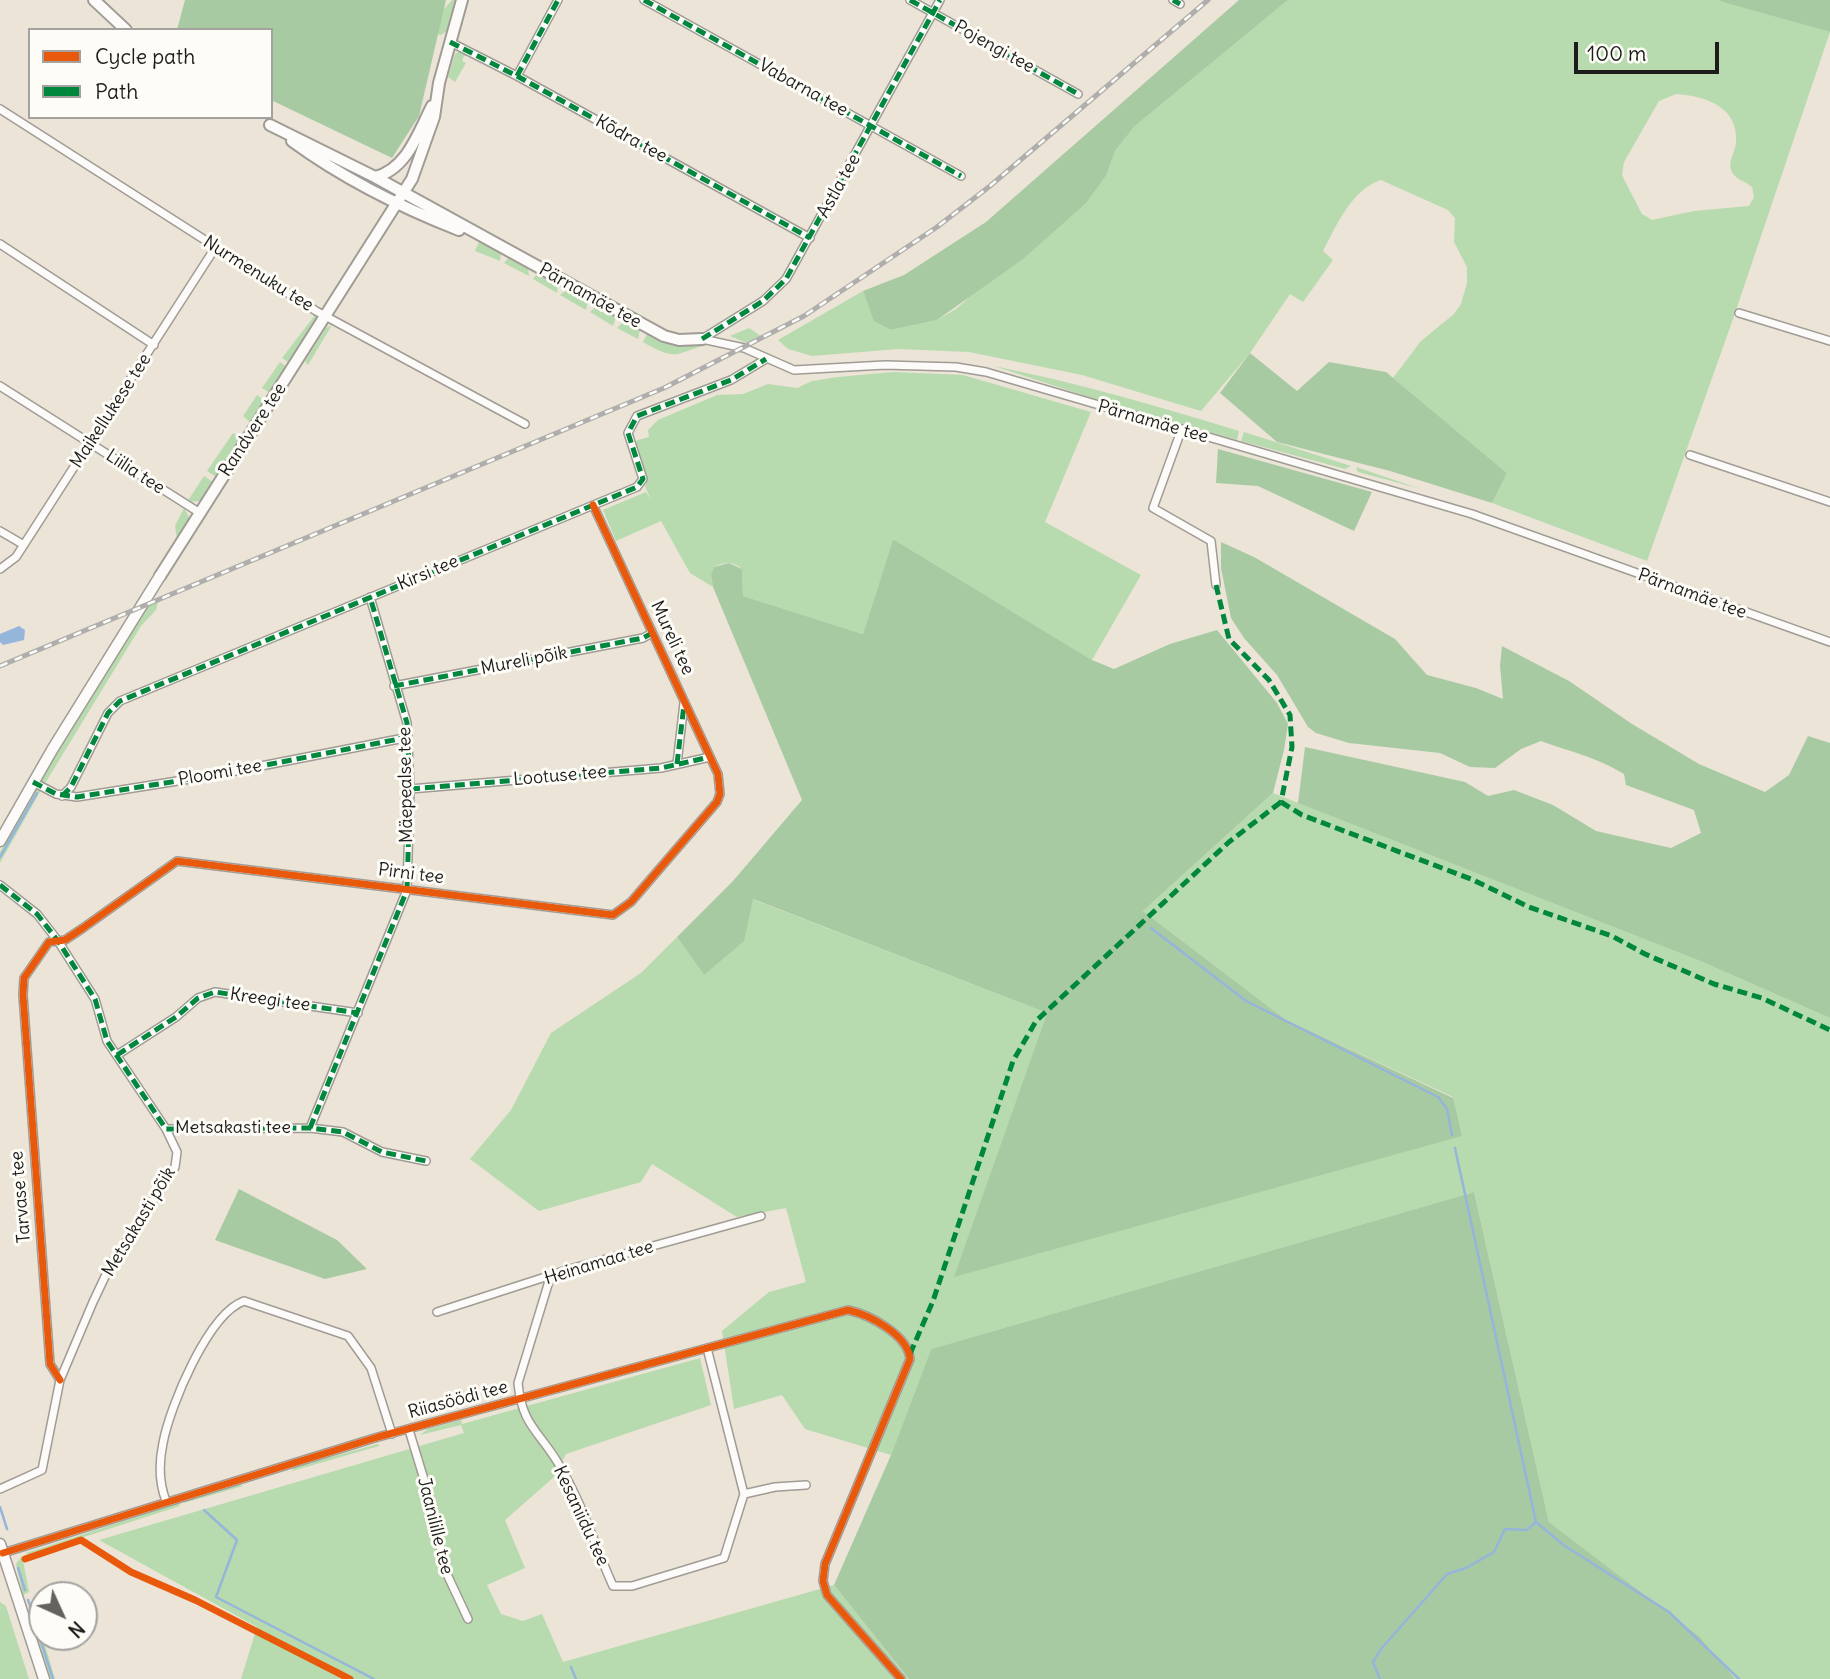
<!DOCTYPE html>
<meta charset="utf-8">
<style>
body{margin:0}
#map{position:relative;width:1830px;height:1679px;overflow:hidden;background:#ebe4d7;font-family:Delius,sans-serif}
canvas{display:block}
.legend{position:absolute;left:28px;top:28px;width:245px;height:91px;box-sizing:border-box;background:#fdfcf7;border:2px solid #a3a29f;margin:0;padding:9px 12px;list-style:none;font-size:21px;color:#1c1c1c}
.legend li{display:flex;align-items:center;gap:14px;height:35px}
.legend b{width:35px;border:2px solid #a3a29f}
.north{position:absolute;left:28px;top:1581px;width:70px;height:70px;box-sizing:border-box;background:#fdfcf7;border:2px solid #a3a29f;border-radius:50%;rotate:135deg;font-size:19px;font-weight:700;line-height:28px;text-align:center;color:#1c1c1c}
.north::after{content:'';display:block;margin:auto;width:24px;height:32px;background:#64625d;clip-path:polygon(50% 0,100% 100%,50% 72%,0 100%)}
.scale{position:absolute;left:1574px;top:42px;width:145px;height:32px;box-sizing:border-box;border:4px solid #1c1c1c;border-top:0;padding-left:9px;font-size:21px;line-height:24px;white-space:nowrap;color:#1c1c1c;-webkit-text-stroke:5px #fdfcf7;paint-order:stroke}
</style>
<div id="map">
<canvas width="1830" height="1679"></canvas>
<ul class="legend">
<li><b style="height:9px;background:#e8590c"></b>Cycle path</li>
<li><b style="height:9px;background:#00873e"></b>Path</li>
</ul>
<div class="north">N</div>
<div class="scale">100 m</div>
</div>
<script>
const ctx = document.querySelector('canvas').getContext('2d');
ctx.lineJoin = 'round';
function fill(path, color) {
  ctx.fillStyle = color;
  ctx.fill(path, 'evenodd');
}
function trace(path, color, width, dash) {
  ctx.strokeStyle = color;
  ctx.lineWidth = width;
  ctx.lineCap = dash ? 'butt' : 'round';
  ctx.setLineDash(dash || []);
  ctx.stroke(path);
}
function label(font, color, halo, rows, align = 'center') {
  ctx.font = font + ' Delius,sans-serif';
  ctx.lineWidth = 6;
  ctx.setLineDash([]);
  ctx.textBaseline = 'middle';
  ctx.strokeStyle = halo;
  ctx.fillStyle = color;
  for (const [text, x, y, turn = 0] of rows) {
    ctx.save();
    ctx.translate(x, y);
    ctx.rotate((+turn || 0) * Math.PI / 180);
    ctx.textAlign = isNaN(turn) ? turn : align;
    if (halo) ctx.strokeText(text, 0, 0);
    ctx.fillText(text, 0, 0);
    ctx.restore();
  }
}
fill(new Path2D(`
 M452 0H456L447 31 441 35 425 31Z
 M1288 0H1719L1830 32 1733 319 1647 561 1492 503 1507 473 1393 378 1421 341 1454 314 1461 304 1467 283V267L1454 242 1455 218 1448 210 1381 180C1352 189 1336 226 1323 251L1333 260 1303 302 1290 294 1250 353 1201 411 1082 375 969 352 898 349 812 356 788 349 778 340 863 291 875 321 891 330 937 320 956 309 1107 174 1115 151 1135 126ZM1676 94C1706 96 1739 107 1736 143 1735 152 1728 161 1731 170 1734 179 1745 181 1752 187L1754 197 1749 206 1694 211 1652 220 1642 214 1631 193 1622 175 1624 162 1659 101Z
 M460 51 469 56H464L462 61 466 63 455 82 448 77 455 54Z
 M479 242 501 252 500 261 475 251Z
 M509 257 528 267 529 276 504 263Z
 M536 275 558 284 557 293 533 279Z
 M568 289 588 301 586 310 560 295Z
 M596 306 616 317 613 326 590 312Z
 M315 315 319 318 290 363 282 358Z
 M623 322 640 330 638 339 617 328Z
 M332 325 308 365 305 361 326 328Z
 M749 328 762 337 749 344 730 336Z
 M647 334 673 345 712 344C675 351 681 364 643 342Z
 M280 362 287 367 270 393 262 388Z
 M994 366C1078 383 1158 406 1239 431L1237 440 1110 404Z
 M894 372 963 375 1091 412 1045 522 1141 575 1092 660 893 539 863 634 743 596 742 569C733 561 724 562 714 567L711 575 713 587 690 573 661 521 616 541 603 510 646 492 651 500 645 486 648 480 635 441 649 437 648 430 658 420 717 395 743 394 768 384 797 388 812 381 838 377Z
 M257 395 265 401 251 423 243 416Z
 M1244 432 1351 466 1345 469 1241 441Z
 M233 433 241 438 216 477 207 471Z
 M1356 467 1421 489 1358 472Z
 M204 476 213 482 201 501 187 502Z
 M184 508 190 519 177 539 175 526Z
 M158 602 156 610 141 626 44 785 41 780 145 606Z
 M35 790H41L0 863V852Z
 M1273 793 1700 961 1830 1018V1679H1735L1699 1636 1549 1522 1474 1192 931 1349 891 1455 805 1429 782 1395 734 1409 722 1331 769 1292 806 1282 786 1208 737 1217 652 1164 641 1182 539 1211 470 1159 511 1110 551 1033 641 973 677 937 704 975 752 899 1047 1013 955 1276 1453 1097 1285 1019 1143 911Z
 M700 1358 711 1405 566 1454 554 1477 505 1520 525 1568 487 1585 501 1614 523 1621 542 1614 563 1662 834 1585 909 1679H241L257 1627 99 1540 464 1433 461 1425 420 1435 428 1429 461 1420 462 1424Z
 M378 1444 379 1446 292 1471 294 1467Z
 M238 1484 243 1486 184 1503V1501Z
 M179 1503 180 1506 28 1555 26 1553Z
 M22 1556 29 1592 23 1595 16 1564Z
 M0 1602 6 1606 29 1679H0Z
 M37 1618 55 1679H50L32 1622Z`), '#b7dbae');
fill(new Path2D(`
 M185 0H446L419 116 392 158 271 100V30H177Z
 M1239 0H1288L1135 126 1115 151 1107 174 1086 203 1023 259 937 320 891 330 874 321 863 291 904 275 986 222Z
 M1719 0H1830V32L1723 2Z
 M1250 353 1297 391 1329 362 1386 372 1507 473 1492 503 1390 471 1277 442 1220 393Z
 M1218 449 1372 492 1354 531 1258 486 1216 483Z
 M893 539 1092 660 1114 669 1170 644 1217 630 1277 703 1288 724 1284 750 1273 793 1143 911 1285 1019 1453 1098 1462 1136 954 1277 1047 1013 753 899 744 941 704 975 677 937 733 881 802 800 713 587 711 575 714 567 729 563 742 569 743 596 863 634Z
 M1221 542 1254 557 1395 639 1427 675 1476 688 1503 699 1500 665 1502 646 1569 681 1632 724 1699 764 1765 792 1789 775 1808 736 1830 743V1018L1700 961 1298 803 1305 747 1465 782 1488 796 1514 790 1553 805 1596 831 1671 848 1701 833 1694 810 1626 785 1624 774C1596 757 1571 752 1541 741L1521 749 1495 768 1470 767 1440 753 1349 743 1316 733 1308 727 1277 675 1244 638 1231 618 1221 568Z
 M239 1189 337 1240 367 1269 325 1279 215 1240Z
 M1474 1192 1549 1522 1699 1636 1735 1679H909L834 1585 891 1455 931 1349Z`), '#a8caa3');
fill(new Path2D(`
 M19 626 25 630 24 640 3 645 0 642V634Z`), '#95b5da');
trace(new Path2D(`
 M0 857 37 793
 M1151 928 1246 1001 1438 1097 1447 1109 1452 1135
 M1455 1148 1536 1522
 M0 1507 7 1529
 M204 1510 237 1540 216 1597 374 1679
 M1529 1528 1536 1522 1565 1546 1669 1612 1739 1679
 M18 1568 25 1590
 M28 1600 31 1608
 M35 1623 53 1679
 M571 1667 576 1679
 M1380 1679 1373 1662 1381 1649 1447 1574 1466 1568 1494 1552 1505 1529 1527 1530`), '#95b5da', 2.5);
const minor = new Path2D(`
 M644 0 961 176
 M910 0 1078 94
 M1173 0 1180 4
 M450 42 517 76 810 238
 M517 76 558 0
 M0 109 316 311 525 424
 M0 244 154 345
 M1739 313 1830 341
 M702 339 744 348 794 370 885 365 956 367 986 372 1472 514 1830 642
 M702 339 763 301 786 279 940 0
 M0 386 200 513
 M1181 431 1153 508 1211 541 1216 585
 M1690 455 1830 502
 M0 531 24 545
 M0 569 16 557 215 248
 M394 686 643 638 652 633
 M677 764 684 703
 M33 782 56 794 77 797 215 775 399 739 408 734
 M410 789 661 768 710 757
 M62 796 71 787 108 713 120 701 637 487 643 479 628 433 637 416 731 380 766 359
 M0 885 37 914 58 941 95 999 107 1041 166 1129 310 1128 343 1132 382 1152 426 1161
 M117 1055 176 1017 198 998 215 992 358 1013
 M310 1128 407 890 410 789 407 723 370 597
 M550 1278 518 1383C522 1425 538 1430 558 1463 581 1500 595 1546 613 1586H632L724 1558 744 1494 707 1348
 M437 1312 570 1269 761 1216
 M60 1380 50 1364 23 995 24 978 49 942 65 940 83 928 177 861 613 915 631 902 717 802 720 794 718 774 593 505
 M409 1430 430 1499 445 1570 468 1619
 M0 1489 42 1470 60 1380 93 1302 110 1266 175 1167 177 1152 166 1129
 M744 1494 775 1487 806 1485
 M166 1501C159 1483 159 1462 163 1443 170 1406 208 1314 244 1301L348 1336 371 1368 392 1434
 M3 1553 378 1437 848 1310C870 1315 908 1335 910 1359L825 1564 823 1581 827 1595 901 1679`);
const tertiary = new Path2D(`
 M0 841 52 750 160 576
 M0 1544 44 1679`);
const secondary = new Path2D(`
 M94 0 126 30
 M270 125 375 177 664 336 679 340 702 339
 M292 141C344 179 400 207 459 230
 M375 177C407 169 418 133 432 106
 M160 576 412 179 434 117 439 83 462 0`);
trace(minor, '#a09c95', 10);
trace(tertiary, '#a09c95', 13);
trace(secondary, '#a09c95', 14);
trace(minor, '#fcfbf9', 7);
trace(tertiary, '#fcfbf9', 10);
trace(secondary, '#fcfbf9', 10);
const rail = new Path2D(`
 M0 666 664 388 804 316 937 227 990 186 1208 0`);
trace(rail, '#afaeac', 5);
trace(rail, '#fdfcf7', 2.5, [8]);
trace(new Path2D(`
 M644 0 961 176
 M910 0 1078 94
 M1173 0 1180 4
 M450 42 517 76 810 238
 M517 76 558 0
 M702 339 763 301 786 279 940 0
 M1216 585 1229 639 1269 680 1290 715 1292 747 1281 802
 M394 686 643 638 652 633
 M677 764 684 705
 M33 782 56 794 77 797 215 775 399 739 408 734
 M410 789 661 768 710 757
 M62 796 71 787 108 713 120 701 637 487 643 479 628 433 637 416 731 380 766 359
 M1281 802 1302 815 1471 879 1529 907 1612 936 1645 954 1714 984 1762 998 1830 1030
 M0 885 37 914 58 941 95 999 107 1041 166 1129 310 1128 343 1132 382 1152 426 1161
 M117 1055 176 1017 198 998 215 992 358 1013
 M310 1128 407 890 410 789 407 723 370 597
 M910 1354 933 1301 1013 1061 1036 1021 1229 842 1281 802`), '#00873e', 5, [10, 5]);
trace(new Path2D(`
 M60 1380 50 1364 23 995 24 978 49 942 65 940 83 928 177 861 613 915 631 902 717 802 720 794 718 774 593 505
 M3 1553 378 1437 848 1310C870 1315 908 1335 910 1359L825 1564 823 1581 827 1595 901 1679
 M25 1559 81 1540 131 1572 195 1600 350 1679`), '#e8590c', 7);
label('18px', '#1c1c1c', '#fdfcf7', [
 ["Pojengi tee",994,47,29],
 ["Vabarna tee",803,88,29],
 ["Kõdra tee",631,139,29],
 ["Astla tee",839,186,-61],
 ["Nurmenuku tee",258,274,32],
 ["Pärnamäe tee",590,296,29],
 ["Maikellukese tee",111,411,-57],
 ["Pärnamäe tee",1153,422,16],
 ["Randvere tee",253,430,-57],
 ["Liilia tee",135,472,33],
 ["Kirsi tee",428,573,-23],
 ["Pärnamäe tee",1692,594,20],
 ["Mureli tee",672,638,65],
 ["Mureli põik",524,661,-11],
 ["Ploomi tee",220,773,-10],
 ["Lootuse tee",560,776,-5],
 ["Mäepealse tee",406,785,-91],
 ["Pirni tee",411,874,7],
 ["Kreegi tee",270,1000,8],
 ["Metsakasti tee",233,1128],
 ["Tarvase tee",21,1197,-95],
 ["Metsakasti põik",139,1222,-59],
 ["Heinamaa tee",599,1263,-17],
 ["Riiasöödi tee",458,1400,-15],
 ["Kesaniidu tee",581,1516,65],
 ["Jaanilille tee",435,1526,76]
]);
</script>
